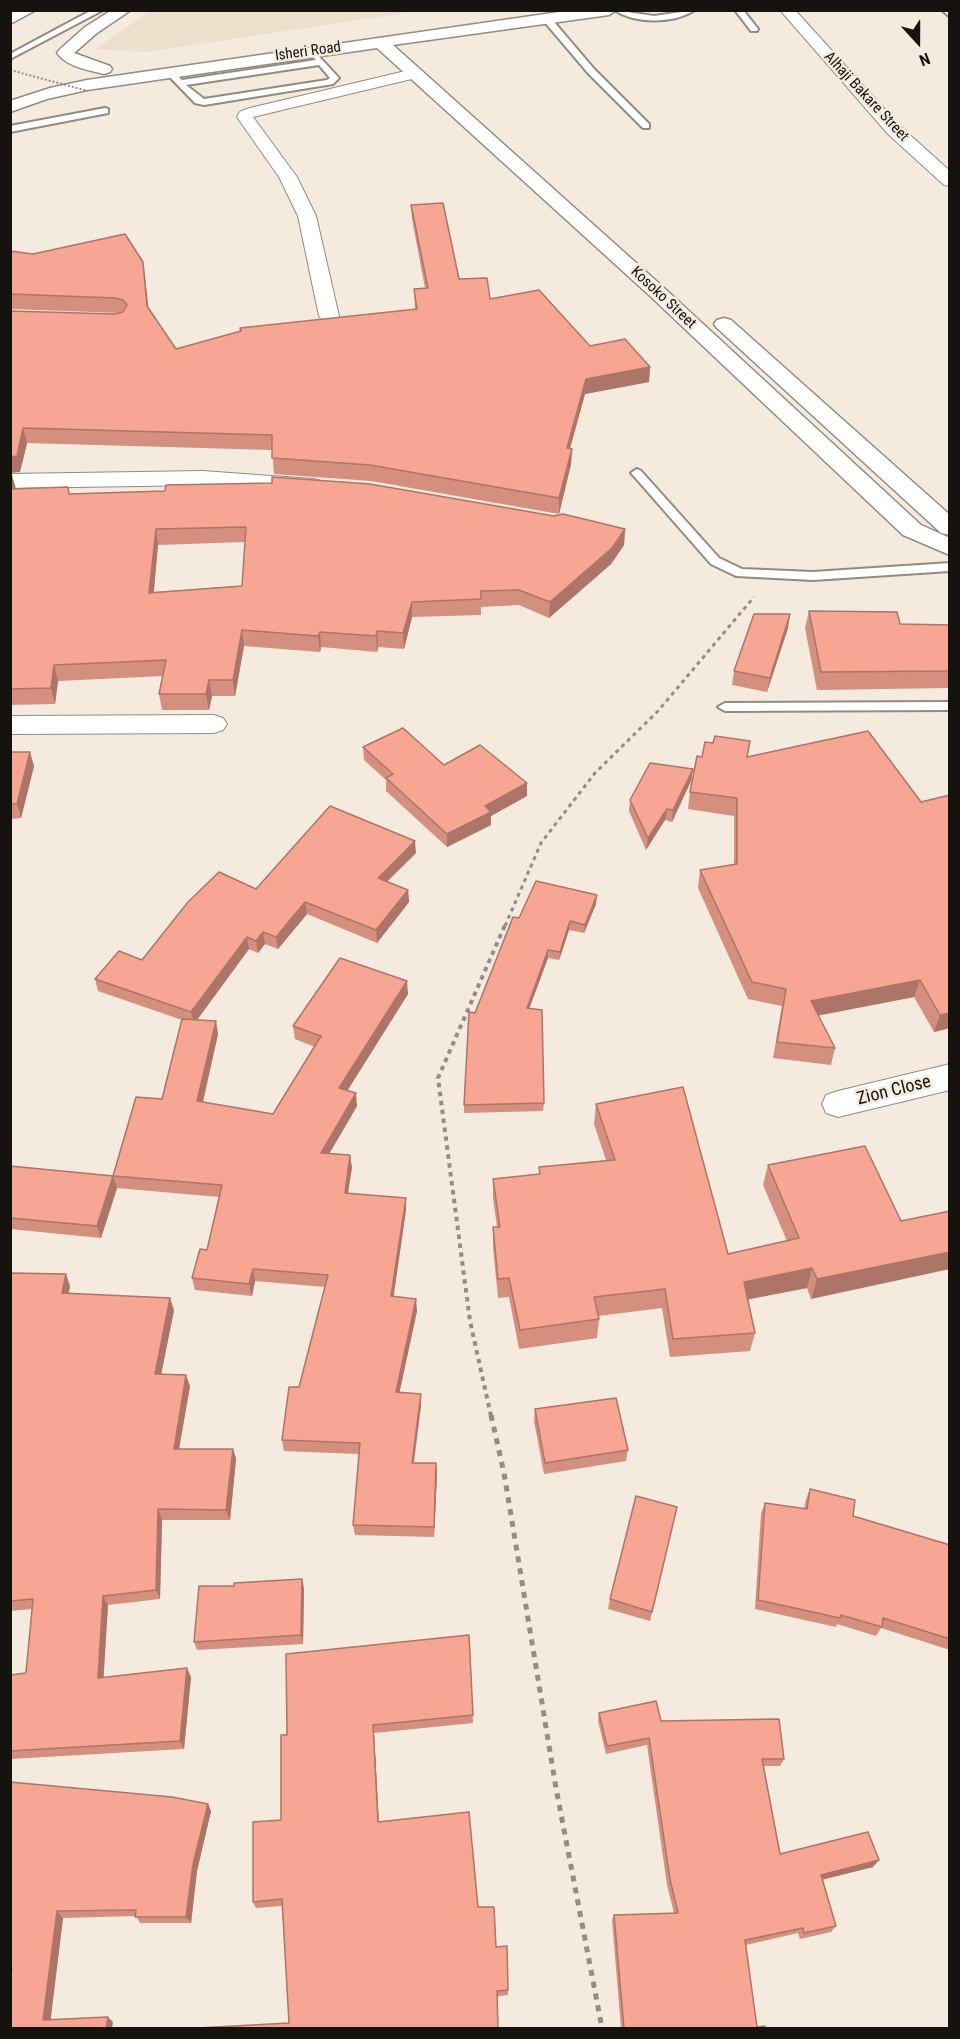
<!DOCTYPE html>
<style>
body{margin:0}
#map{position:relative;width:960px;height:2039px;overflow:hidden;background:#f4ebde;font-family:"Roboto Condensed",sans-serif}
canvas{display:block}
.frame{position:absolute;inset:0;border:12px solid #16130f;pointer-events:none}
.north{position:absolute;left:888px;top:12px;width:60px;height:60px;-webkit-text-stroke:4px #f4ebde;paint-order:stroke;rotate:159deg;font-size:16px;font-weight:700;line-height:24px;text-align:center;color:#16130f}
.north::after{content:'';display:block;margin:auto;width:21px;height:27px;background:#16130f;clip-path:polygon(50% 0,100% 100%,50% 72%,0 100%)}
</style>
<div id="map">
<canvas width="960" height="2039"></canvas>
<div class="frame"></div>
<div class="north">N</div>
</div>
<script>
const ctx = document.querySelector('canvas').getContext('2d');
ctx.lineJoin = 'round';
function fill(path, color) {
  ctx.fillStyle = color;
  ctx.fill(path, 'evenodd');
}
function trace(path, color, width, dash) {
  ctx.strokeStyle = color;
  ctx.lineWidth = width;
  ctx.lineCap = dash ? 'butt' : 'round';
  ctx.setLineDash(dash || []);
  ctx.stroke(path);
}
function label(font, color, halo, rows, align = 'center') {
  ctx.font = font + ' "Roboto Condensed",sans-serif';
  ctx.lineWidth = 5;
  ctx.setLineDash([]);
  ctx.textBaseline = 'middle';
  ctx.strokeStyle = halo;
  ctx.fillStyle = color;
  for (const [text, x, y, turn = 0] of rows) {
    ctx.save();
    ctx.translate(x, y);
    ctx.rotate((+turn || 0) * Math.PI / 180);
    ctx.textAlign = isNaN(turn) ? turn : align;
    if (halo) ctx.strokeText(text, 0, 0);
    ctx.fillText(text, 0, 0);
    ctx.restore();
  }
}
fill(new Path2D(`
 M152 10H418V11L147 52 95 49Z`), '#ece0cc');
const lane = new Path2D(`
 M92 10H103L10 59V54Z
 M614 10 654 16 695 10C673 24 636 24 614 10Z
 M735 10H743L758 29 757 31H751Z
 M942 10H950V17Z
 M543 16H549L594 69 649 124V128H643L588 73 543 20Z
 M312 49 339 78 333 84 204 105 195 103 165 72 172 70 182 80 316 60 308 51ZM319 65 330 78 327 80 204 99 186 85Z
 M105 108 108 109V113L10 132V126Z
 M637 469 641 471 719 558 742 569 813 572 950 563V571L813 580 736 576 711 564 633 475 631 473Z
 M950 702V710L725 711 718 707 725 703Z`);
const street = new Path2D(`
 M780 10H795L900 126 950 171V186L944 185 888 134Z
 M414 69 420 71 422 74 420 77 253 117 297 177 316 216 339 316 336 320H322L319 316 298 216 279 177 237 117C239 110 244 110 250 108Z
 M203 471 313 479 321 481 324 486 321 491 313 493 203 485 10 488V474Z
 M214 715 223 718 227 724 223 730 214 733 10 734V716Z
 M950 1064V1090L838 1117 826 1113 822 1104 826 1095 838 1091Z`);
const secondary = new Path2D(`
 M573 10H616L609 15 393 45 663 287 921 525 950 538V555L903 535 649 295 377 48 87 90 47 99 10 112V101L50 88 87 80Z
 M724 318 731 320 950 515V535L941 533 717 328 714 324 717 320Z`);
const highway = new Path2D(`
 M16 10H36L10 24V13Z
 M112 10H131L97 33 74 53 110 66 112 69 110 72 104 74C88 70 67 67 57 53L59 50 85 27Z`);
trace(lane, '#938b7f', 4);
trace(street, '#938b7f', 2);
trace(secondary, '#938b7f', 3);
trace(highway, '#938b7f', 3);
trace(new Path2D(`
 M505 926 541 843 595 773 658 711 754 597`), '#938d84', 3, [4, 4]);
trace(new Path2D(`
 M491 1416 470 1321 438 1078 505 925`), '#938d84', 4, [4.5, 4.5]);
trace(new Path2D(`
 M491 1415 504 1473 556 1788 602 2028`), '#938d84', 5, [6, 6]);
fill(lane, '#fff');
fill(street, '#fff');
fill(secondary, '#fff');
fill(highway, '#fff');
trace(new Path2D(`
 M10 70 88 91`), '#938d84', 2, [2, 2]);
fill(new Path2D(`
 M411 205 459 279 490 299 590 346 650 367 649 382 585 394 570 448 572 449 571 464 559 514 371 481 274 474 272 450 27 443 20 472 10 311 115 314 120 313 10 309V251L33 254 143 262 148 308 176 349 415 309 414 289 425 288 412 219Z
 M10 475H12L16 489 70 494 625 529 624 545 611 564 549 618 519 605 481 607V615L412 617 404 649 378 647 377 652 321 647 320 652 244 646 235 696H212L209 710H162L159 694 163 676 58 681 55 704 10 705ZM245 542 242 586 154 592 158 545Z
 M809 611 900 624 950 625V688L817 690 805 628Z
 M788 628 767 692 732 685 734 671Z
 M750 741 747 757 921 802 950 795V1028L934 1032 914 997 818 1015 835 1048 831 1065 773 1058 782 1006 748 999 698 888 700 870 734 865V816L688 809 690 792 702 757 713 743Z
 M363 747 527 783V796L491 816V825L447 847 386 791V780L364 760Z
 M10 752 34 766 21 818 10 819Z
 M693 769 691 781 672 822 665 820 646 850 629 811 630 800Z
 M416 853 387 882 408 890 409 902 377 943 307 914 278 949 265 944 258 953 249 949 197 1020 218 1034 203 1102 273 1114 315 1047 295 1039 293 1026 408 994 347 1090 357 1106 329 1154 352 1167 348 1193 406 1198V1210L393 1296 417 1311 399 1393 421 1405 414 1463H436L437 1474 434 1537 355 1535 353 1525 359 1454 284 1451 282 1440 299 1387 325 1287 255 1281 252 1296 195 1290 192 1278 207 1250 219 1197 117 1188 101 1238 10 1229V1166L113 1176 162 1099 182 1020 98 991 95 979 142 960 256 889Z
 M596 904 584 933 569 930 559 960 548 958 529 1009 544 1103 543 1111 464 1113V1105L475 1013 519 918Z
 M596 1104 728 1254 787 1241 763 1185 768 1165 865 1146 811 1299 807 1288 748 1299 755 1333 750 1351 670 1357 662 1308 598 1316 599 1319 597 1338 519 1349 509 1297 498 1298 493 1247V1227H497L493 1198V1179L539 1174V1167L606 1160 594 1124Z
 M10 1273 70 1286 69 1293 174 1310 161 1374 190 1386 179 1449H233L236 1459 230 1520H162L160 1599 108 1605 103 1678 191 1677 184 1749 10 1759V1675L26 1673 32 1609 10 1611Z
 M535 1409 628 1450 626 1461 544 1474 534 1421Z
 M810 1489 853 1516 950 1545V1650L881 1628 876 1636 837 1624 836 1627 755 1609 761 1513 765 1503 804 1509 806 1499Z
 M677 1507 650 1621 608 1609 610 1599Z
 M304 1588 303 1644 197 1650 194 1642Z
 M469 1635 473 1723 374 1733 379 1822 478 1907 496 1947 508 1990V1995L289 2023 282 1906 256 1908 253 1902 281 1820 287 1735Z
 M599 1713 661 1721 784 1759 780 1766H763L780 1854 873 1867 822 1880 836 1926 831 1932 800 1939 798 1933 746 1945 757 2027 766 2028H621L612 1920 614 1915 674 1913 667 1885 647 1745 606 1754 598 1721Z
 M10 1782 208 1804 211 1811 197 1871 191 1923H140L136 1916 63 1918 50 2020 113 2022 10 2028Z`), '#d48f7f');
fill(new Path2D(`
 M143 262 145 277 150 321 147 306Z
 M650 367 649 382 585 394 566 463 567 448 586 379Z
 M23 428 27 443 20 472 10 473V457Z
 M572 449 571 464 559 514V498Z
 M12 475 16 490 10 495V482Z
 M156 529 158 545 152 608 149 593Z
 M625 529 624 545 611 564 549 618 550 602Z
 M412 602V617L404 649 403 633Z
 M790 614 788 628 767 692 770 678Z
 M242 630 244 646 235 696 233 680Z
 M377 631 378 647 377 652 376 636Z
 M320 632 321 647 320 652 318 636Z
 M54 665 58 681 55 704 51 688Z
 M209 680 212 696 209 710 206 694Z
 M30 752 34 766 21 818 17 804Z
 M693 769 691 781 672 822 673 810Z
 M527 783V796L491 816V825L447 847V834L485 806Z
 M667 809 665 820 646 850 648 838Z
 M415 841 416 853 378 890V878Z
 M408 890 409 902 377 943 376 930Z
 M597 895 596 904 584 933 585 925Z
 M305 902 307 914 278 949 276 937Z
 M570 921 569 930 559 960 560 952Z
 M263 932 265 944 258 953 256 941Z
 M247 937 249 949 194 1024 191 1012Z
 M548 950V958L526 1017 527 1008Z
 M920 980 914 997 806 1018 811 1001Z
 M407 981 408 994 341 1101 339 1088Z
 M950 1013V1028L934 1032 940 1015Z
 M216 1021 218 1034 200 1114 197 1101Z
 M356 1093 357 1106 322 1166 321 1153Z
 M350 1155 352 1167 346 1205 345 1193Z
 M113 1176 117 1188 101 1238 97 1226Z
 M406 1198V1210L392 1308 391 1296Z
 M950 1252V1269L811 1299 817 1279Z
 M812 1268 807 1288 740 1301 744 1282Z
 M253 1269 255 1281 252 1296 249 1284Z
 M66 1274 70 1286 66 1305 62 1293Z
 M170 1298 174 1310 159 1385 155 1374Z
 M416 1299 417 1311 397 1404 396 1392Z
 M186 1375 190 1386 177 1460 174 1449Z
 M421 1394V1405L412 1473V1463Z
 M233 1449 236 1459 230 1520 226 1510Z
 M436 1463 437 1474 434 1537V1527Z
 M158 1509 162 1520 160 1599 156 1590Z
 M302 1579 304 1588 303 1644 301 1635Z
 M103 1596 108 1605 103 1687 98 1678Z
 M187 1668 191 1677 184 1749 180 1741Z
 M373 1725 374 1733 379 1829 378 1822Z
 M208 1804 211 1811 197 1871 191 1923 186 1917 193 1864Z
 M879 1860 873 1867 816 1881 821 1875Z
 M57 1911 63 1918 50 2025 43 2020Z
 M108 2017 113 2022 112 2028H106Z`), '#ad7468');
const building = new Path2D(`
 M443 203 459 279 487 278 490 299 539 290 590 346 625 339 650 367 586 379 567 448 572 449 559 498 370 465 272 458V435L23 428 17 456 10 457V311L115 314 123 312 127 305 123 300 115 298 10 294V251L33 254 125 234 143 262 147 306 176 349 241 331 240 328 417 309 414 289 428 288 411 205Z
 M272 477 370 484 554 516 563 514 625 529 612 548 550 602 519 590 481 591V599L412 602 403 633 377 631 376 636 320 632 318 636 242 630 233 680H209L206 694H159L166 660 54 665 51 688 10 689V489L68 487 69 494 165 491 166 485 272 483ZM246 527 242 586 149 593 156 529Z
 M809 611 897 612 900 624 950 625V671L821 672Z
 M754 614H790L770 678 734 671Z
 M403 728 444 765 480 745 527 783 485 806 491 812 447 834 386 778 393 774 363 747Z
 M868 731 921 802 950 795V1013L940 1015 920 980 811 1001 835 1048 777 1042 786 989 752 982 700 870 737 864V798L690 792 697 756 702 757 705 742 713 743 715 736 750 741 747 757Z
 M10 752H30L17 804H10Z
 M650 763 693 769 673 810 667 809 648 838 630 800Z
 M330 806 415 841 378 878 408 890 376 930 305 902 276 937 263 932 256 941 247 937 191 1012 95 979 119 951 142 960 188 902 219 872 256 889Z
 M536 881 597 895 585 925 570 921 560 952 548 950 527 1008 542 1010 544 1103 464 1105 469 1012 475 1013 513 917 519 918Z
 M340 958 407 981 339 1088 356 1093 321 1153 350 1155 345 1193 406 1198 391 1296 416 1299 396 1392 421 1394 412 1463H436L434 1527 353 1525 360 1443 282 1440 289 1387H299L328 1275 253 1269 249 1284 192 1278 200 1249 207 1250 222 1185 113 1176 136 1097 162 1099 182 1019 216 1021 197 1101 273 1114 321 1036 293 1026Z
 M683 1087 728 1254 799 1238 768 1165 865 1146 901 1221 950 1211V1252L817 1279 812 1268 744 1282 755 1333 673 1339 665 1289 594 1297 599 1319 520 1330 509 1278 498 1279 493 1227H500L493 1179 540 1174 539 1167 615 1160 596 1104Z
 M10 1166 113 1176 97 1226 10 1218Z
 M10 1273 66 1274 62 1293 170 1298 155 1374 186 1375 174 1449H233L226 1510 158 1509 156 1590 103 1596 98 1678 187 1668 180 1741 10 1751V1675L26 1673 33 1599 10 1601Z
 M616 1398 628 1450 545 1463 535 1409Z
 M810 1489 855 1500 853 1516 950 1545V1639L883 1618 882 1627 841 1615 840 1618 758 1600 765 1503 807 1509Z
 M636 1496 677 1507 652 1612 610 1599Z
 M302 1579 301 1635 194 1642 199 1586H234V1583Z
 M469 1635 473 1715 373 1725 378 1822 469 1812 478 1907H494L496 1947 507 1946 508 1990 497 1991 498 2028H197L289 2023 282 1899 253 1902V1822L281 1820V1735H287L286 1654Z
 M656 1701 661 1721 779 1719 784 1759H762L780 1854 868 1832 879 1860 821 1875 836 1926 804 1933 803 1928 745 1940 757 2027 765 2026 766 2028H624L614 1915 678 1913 670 1879 649 1738 607 1746 599 1713Z
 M10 1782 172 1797 208 1804 193 1864 186 1917H135L136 1910 57 1911 43 2020 108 2017 106 2028H10V1976L12 1968H10Z`);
fill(building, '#f7a694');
trace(building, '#ad7468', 1.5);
label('15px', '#16130f', '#f4ebde', [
 ["Isheri Road",308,52,-8],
 ["Alhaji Bakare Street",866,97,47],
 ["Kosoko Street",663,298,43]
]);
label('18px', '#16130f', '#f4ebde', [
 ["Zion Close",894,1091,-14]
]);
</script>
